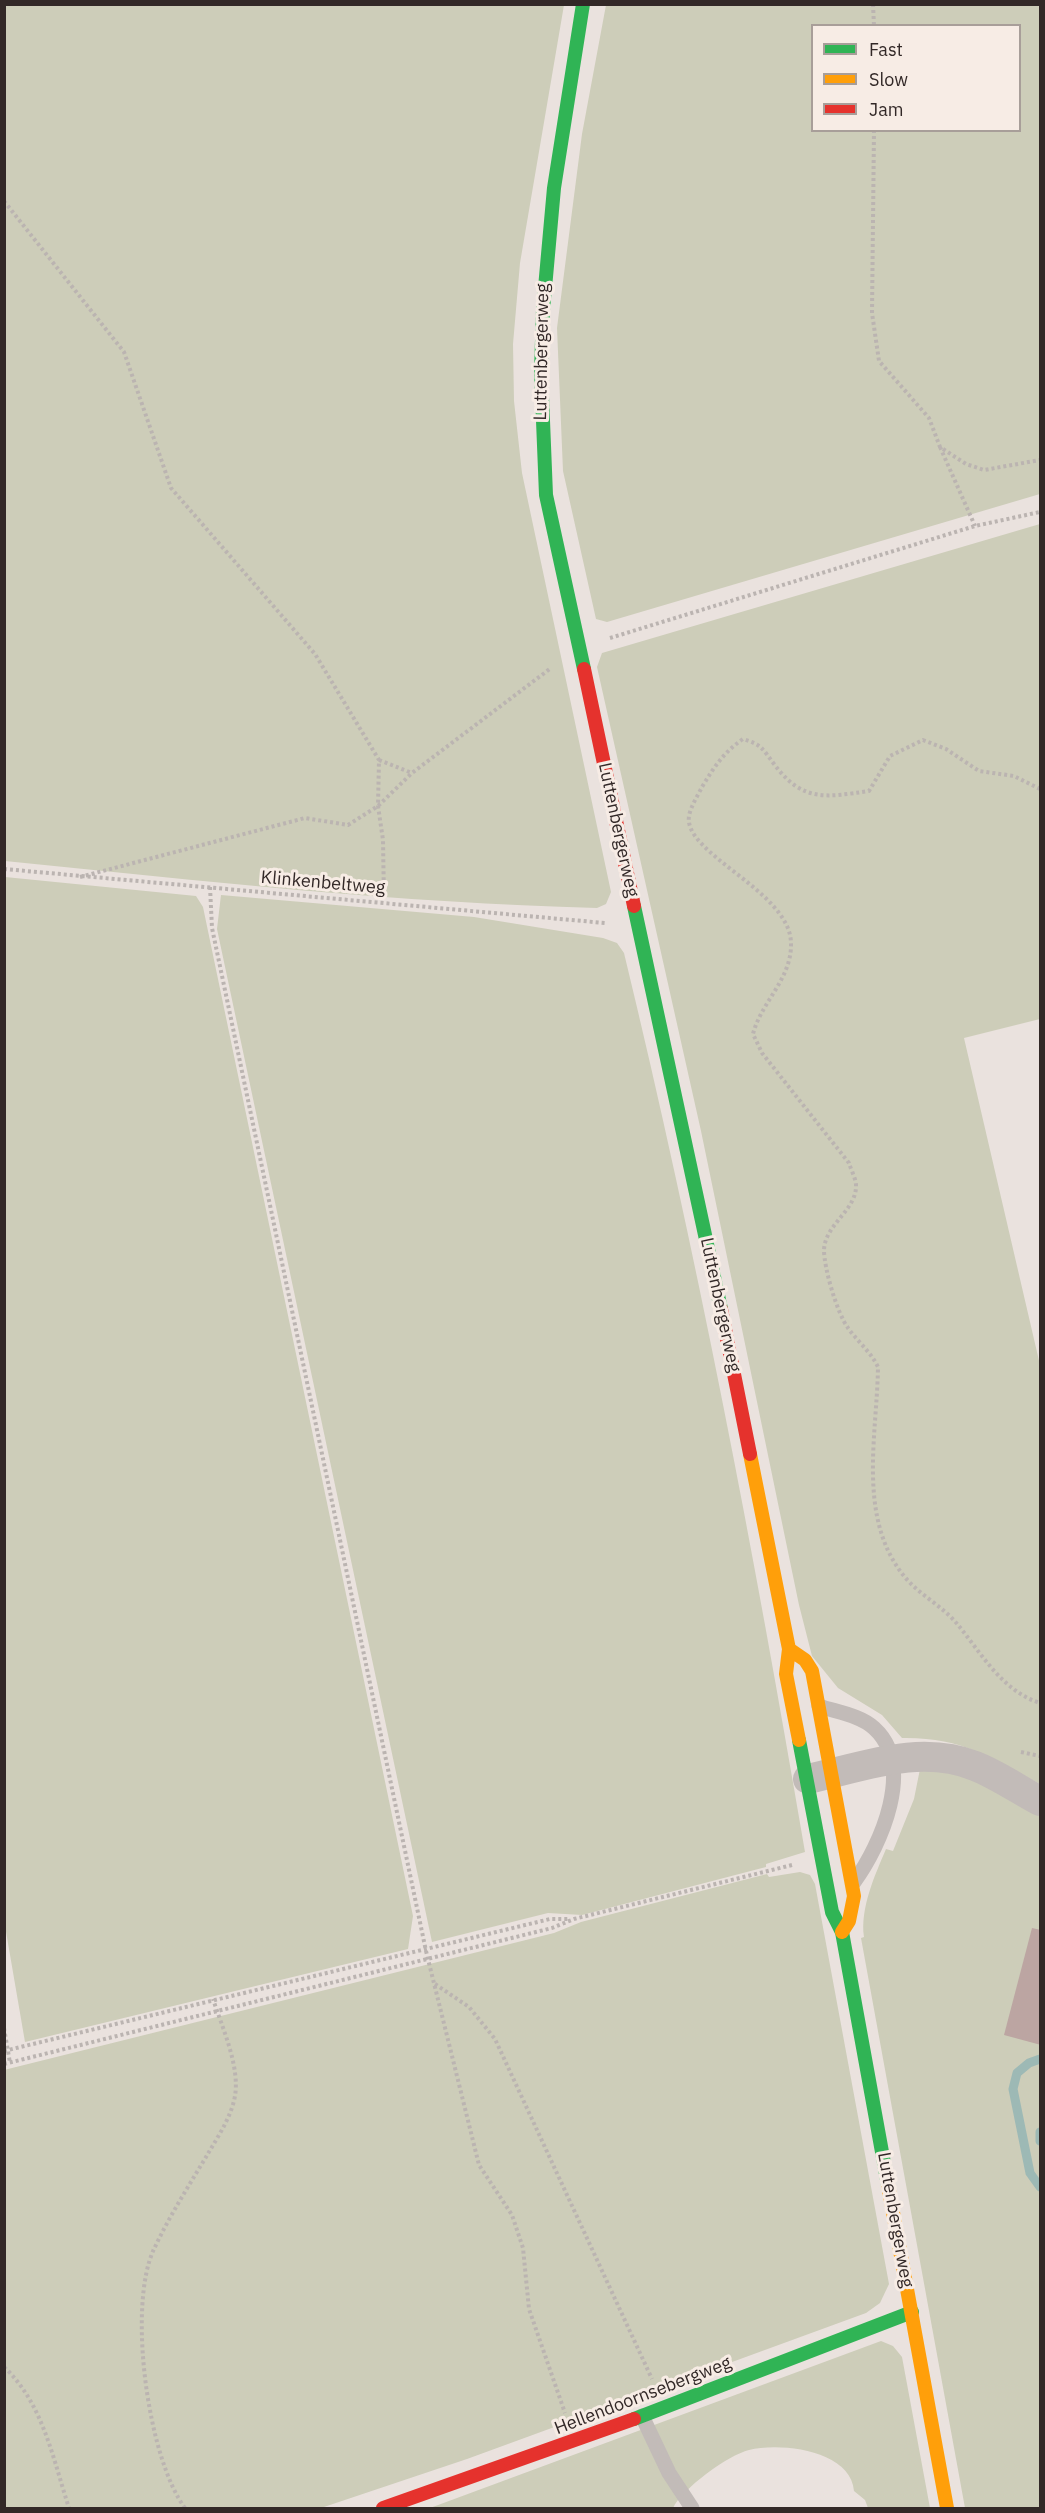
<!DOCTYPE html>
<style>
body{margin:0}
#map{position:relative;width:1045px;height:2513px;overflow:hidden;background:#eae2de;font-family:"IBM Plex Sans",sans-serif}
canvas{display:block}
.frame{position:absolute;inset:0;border:6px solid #322827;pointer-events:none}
.legend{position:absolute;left:811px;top:24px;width:210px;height:108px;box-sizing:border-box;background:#f7ece5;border:2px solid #a89e99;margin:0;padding:8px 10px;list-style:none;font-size:18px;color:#322827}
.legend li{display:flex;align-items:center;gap:12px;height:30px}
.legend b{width:30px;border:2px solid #a89e99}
</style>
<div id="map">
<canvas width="1045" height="2513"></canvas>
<div class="frame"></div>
<ul class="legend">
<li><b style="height:8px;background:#30b455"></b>Fast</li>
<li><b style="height:8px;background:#ff9f0a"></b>Slow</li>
<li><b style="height:8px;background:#e5322d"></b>Jam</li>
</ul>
</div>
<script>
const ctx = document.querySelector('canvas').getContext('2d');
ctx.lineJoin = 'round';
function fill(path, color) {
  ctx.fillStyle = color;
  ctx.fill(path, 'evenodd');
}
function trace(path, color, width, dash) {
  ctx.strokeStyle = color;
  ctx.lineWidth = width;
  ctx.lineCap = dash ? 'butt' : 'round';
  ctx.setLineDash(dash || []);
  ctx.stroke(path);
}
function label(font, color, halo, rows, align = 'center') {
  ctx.font = font + ' "IBM Plex Sans",sans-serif';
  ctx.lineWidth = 6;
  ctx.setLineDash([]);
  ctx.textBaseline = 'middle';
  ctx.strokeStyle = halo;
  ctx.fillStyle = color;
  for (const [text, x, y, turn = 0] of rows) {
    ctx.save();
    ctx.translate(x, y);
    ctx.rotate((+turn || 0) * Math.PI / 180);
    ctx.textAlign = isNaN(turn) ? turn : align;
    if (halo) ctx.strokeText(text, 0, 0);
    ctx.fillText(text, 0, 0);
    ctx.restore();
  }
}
fill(new Path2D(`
 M5 4 564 5 520 263 513 344 514 401 522 473 611 892 606 904 597 908C399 903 202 881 5 861Z
 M606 5H1040V494L607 622 596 619 563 471 557 328 582 134ZM812 26H1020V130H812Z
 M1040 524V1019L964 1038 1040 1365V1784C990 1757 961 1737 902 1738L882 1715 838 1688 812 1656 799 1605 701 1131 597 667 602 653Z
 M5 877 196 896 203 907 413 1916 408 1949 25 2042 4 1920Z
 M221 895 474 917 603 938 617 943 624 953C696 1250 754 1551 805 1852L766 1864V1867L582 1915 548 1913 432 1942 217 929Z
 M920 1769 955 1772 1040 1811V2508H965L861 1938 864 1937C860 1908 875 1875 886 1849L893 1851 914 1799Z
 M800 1872 810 1875 815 1884 889 2284 880 2303 866 2313 467 2459 321 2508H5L4 2070 554 1933 581 1922 767 1874 769 1877Z
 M881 2341 893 2346 902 2357 930 2508H868L865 2500 854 2491C851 2450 780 2442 749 2450 728 2455 682 2489 673 2508H430Z`), '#cdcdb9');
trace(new Path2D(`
 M1040 2059 1029 2063 1017 2073 1013 2089 1030 2173 1040 2187
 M1040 2132V2141`), '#9db9b5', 9);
fill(new Path2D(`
 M1032 1928 1041 1930V2045L1004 2035Z`), '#bca5a2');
trace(new Path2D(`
 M873 4 874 26
 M874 130 872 313 879 361 929 418 940 447 966 464 984 470 1040 460
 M4 201 124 352 171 488 315 654 379 760 378 806 383 840 384 901
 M940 447 975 526
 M610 638 975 526 1040 512
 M379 760 412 773
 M1040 789 1014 776 979 771 946 749 923 740 890 756 869 791C826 797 803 803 774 764 762 748 762 745 743 739 724 752 714 767 702 787 698 795 691 806 689 816 683 854 790 891 791 943 792 979 761 1002 753 1034L762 1053 849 1163C851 1170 856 1179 856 1185 857 1210 825 1224 824 1250 824 1268 837 1313 848 1328 858 1342 871 1352 878 1367 877 1436 857 1518 904 1576 919 1595 943 1606 958 1625 982 1654 1002 1691 1040 1703
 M4 869 605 923
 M80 877 305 818 348 825 378 806 412 773 551 668
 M210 887 212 928 426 1951 479 2165 512 2215 523 2248 529 2309 565 2413
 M1021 1752 1040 1756
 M435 1984 469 2007 495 2039 652 2379
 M4 2028 10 2063
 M4 2051 550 1919H570
 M4 2064 552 1928 574 1919 792 1865
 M4 2367C43 2403 53 2459 69 2508
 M185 2508C148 2459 127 2306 154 2249 169 2217 188 2187 206 2157 217 2138 231 2118 235 2096 240 2066 222 2027 213 1999`), '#bbb4b1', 4, [3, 3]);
trace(new Path2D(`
 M819 1706C836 1712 860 1715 874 1728 916 1766 881 1845 854 1882
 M642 2416 669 2473 692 2508`), '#c2bbb8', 15);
trace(new Path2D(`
 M808 1779C863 1767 920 1744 975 1766 998 1775 1019 1790 1040 1801`), '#c2bbb8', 30);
trace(new Path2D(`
 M583 4 554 188 543 310 541 371 546 495 584 669
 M634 906 721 1309
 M799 1740 832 1912 842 1932 888 2185
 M634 2419 912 2312`), '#30b455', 14);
trace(new Path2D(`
 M750 1454 789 1649 786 1674 799 1740
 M789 1649 805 1660 812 1671 854 1896 849 1921 842 1932
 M888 2185 947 2508`), '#ff9f0a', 14);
trace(new Path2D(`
 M584 669 634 906
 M721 1309 750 1454
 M383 2508 634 2419`), '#e5322d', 14);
label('18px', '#322827', '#f7ece5', [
 ["Luttenbergerweg",542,352,-89],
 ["Luttenbergerweg",618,830,78],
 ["Klinkenbeltweg",323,883,5],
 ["Luttenbergerweg",720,1305,78],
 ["Luttenbergerweg",895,2220,80],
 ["Hellendoornsebergweg",643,2396,-21]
]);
</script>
